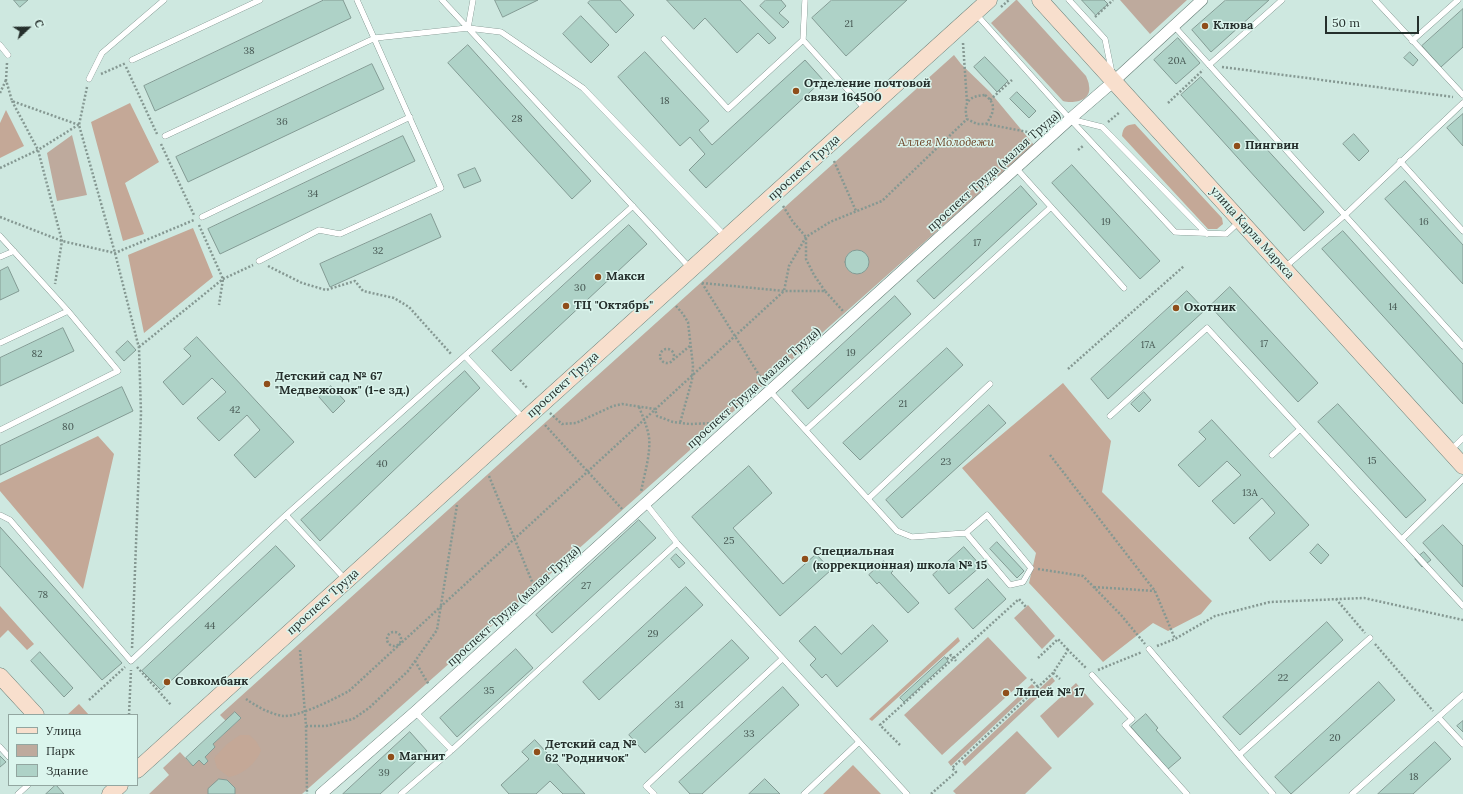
<!DOCTYPE html>
<meta charset="utf-8">
<style>
body{margin:0}
#map{position:relative;width:1463px;height:794px;overflow:hidden;background:#cee8e0;font-family:Lora,serif}
canvas{display:block}
.legend{position:absolute;left:8px;top:714px;width:130px;height:72px;box-sizing:border-box;background:#dbf5ed;border:1px solid #92a6a0;margin:0;padding:5px 7px;list-style:none;font-size:12px;color:#252f2c}
.legend li{display:flex;align-items:center;gap:8px;height:20px}
.legend b{width:20px;border:1px solid #92a6a0}
.north{position:absolute;left:8px;top:8px;width:40px;height:40px;-webkit-text-stroke:3px #dbf5ed;paint-order:stroke;rotate:68deg;font-size:11px;font-weight:700;line-height:16px;text-align:center;color:#252f2c}
.north::after{content:'';display:block;margin:auto;width:14px;height:18px;background:#252f2c;clip-path:polygon(50% 0,100% 100%,50% 72%,0 100%)}
.scale{position:absolute;left:1325px;top:16px;width:94px;height:18px;box-sizing:border-box;border:2px solid #252f2c;border-top:0;padding-left:5px;font-size:12px;line-height:14px;white-space:nowrap;color:#252f2c;-webkit-text-stroke:3px #dbf5ed;paint-order:stroke}
</style>
<div id="map">
<canvas width="1463" height="794"></canvas>
<ul class="legend">
<li><b style="height:5px;background:#f8dfcd"></b>Улица</li>
<li><b style="height:11px;background:#beaa9d"></b>Парк</li>
<li><b style="height:11px;background:#aed2c7"></b>Здание</li>
</ul>
<div class="north">С</div>
<div class="scale">50 m</div>
</div>
<script>
const ctx = document.querySelector('canvas').getContext('2d');
ctx.lineJoin = 'round';
function fill(path, color) { ctx.fillStyle = color; ctx.fill(path, 'evenodd'); }
function trace(path, color, width, dash) { ctx.strokeStyle = color; ctx.lineWidth = width; ctx.lineCap = dash ? 'butt' : 'round'; ctx.setLineDash(dash || []); ctx.stroke(path); }
function drawText(font, color, halo, rows, align = 'center') {
  ctx.font = font + ' Lora,serif'; ctx.lineWidth = 3; ctx.setLineDash([]); ctx.textBaseline = 'middle'; ctx.strokeStyle = halo; ctx.fillStyle = color; for (const [text, x, y, turn = 0] of rows) {
    ctx.save(); ctx.translate(x, y); ctx.rotate((+turn || 0) * Math.PI / 180); ctx.textAlign = isNaN(turn) ? turn : align; if (halo) ctx.strokeText(text, 0, 0); ctx.fillText(text, 0, 0); ctx.restore();
  }
}
fill(new Path2D(`
 M1016,0h1l69,76c1,3 3,6 3,10 3,15 -16,18 -26,15l-72,-78z
 M1120,0h67l-37,34z
 M954,55l7,9 29,28 44,53 -732,649h-153l20,-19 -6,-7 17,-16 13,14 6,-6 5,5 4,-4 -3,-4 10,-10 -2,-3 28,-26 -6,-6 -9,9 -6,-6z
 M72,135l15,60 -30,6 -10,-48z
 M1028,605l27,31 -13,13 -28,-31z
 M988,637l39,41 -85,77 -38,-40z
 M1052,677l3,4 -90,85 -3,-4z
 M1076,683l18,21 -36,34 -18,-22z
 M1032,684l3,3 -84,79 -3,-4z
 M1017,731l35,37 -27,26h-69l-3,-3z`), '#beaa9d');
fill(new Path2D(`
 M130,103l29,59 -34,21 19,51 -21,7 -32,-119z
 M6,110l18,36 -24,12v-35z
 M1135,124l87,94 1,6 -6,5h-9l-86,-93c1,-9 4,-11 13,-12z
 M193,228l20,49 -69,56 -16,-78z
 M1063,383l48,58 -9,51 110,109 -11,13 -33,17 -15,-8 -50,39 -74,-79 7,-30 -74,-85z
 M98,436l16,18 -31,135 -83,-98v-8z
 M0,606l34,38 -7,6 -19,-20 -8,8z
 M958,637l2,4 -88,80 -3,-2z
 M79,704l10,11h-22z
 M240,735h9l7,6 5,9c-4,13 -19,25 -32,27l-12,-9 -3,-10 13,-14z
 M853,765l28,29h-58z`), '#c4a897');
const building = new Path2D(`
 M14,0h14l-8,7z
 M324,0h19l8,18 -196,93 -11,-25z
 M495,0h43l-35,17z
 M591,0h29l14,15 -18,18 -28,-30z
 M667,0h73l36,38 -7,6 -11,-11 -21,20 -32,-35 -11,11z
 M766,0h15l5,6 -7,7 10,9 -6,6 -23,-22z
 M832,0h75l-61,56 -34,-38z
 M1082,0h22l4,4 -12,11z
 M1226,0h43l-58,52 -19,-22z
 M1463,9v38l-22,20 -19,-21z
 M581,16l28,29 -18,18 -28,-29z
 M1178,38l22,25 -24,21 -22,-24z
 M468,45l123,136 -19,18 -124,-136z
 M645,52l64,69 -10,9 13,15 93,-85 18,20 -117,108 -17,-18 16,-16 -15,-17 -10,9 -62,-69z
 M1410,52l8,8 -5,6 -9,-8z
 M985,57l23,24 -11,11 -23,-25z
 M372,64l12,25 -196,93 -12,-25z
 M1201,77l123,135 -20,19 -123,-136z
 M1017,92l19,19 -7,7 -19,-19z
 M1463,114v32l-16,-18z
 M1354,134l15,17 -10,10 -16,-17z
 M403,136l12,25 -195,93 -12,-25z
 M1072,165l88,96 -20,18 -88,-96z
 M475,168l6,13 -17,7 -6,-13z
 M1405,181l58,64v39l-78,-85z
 M1021,186l16,18 -103,95 -17,-18z
 M431,214l10,23 -111,50 -10,-23z
 M629,225l18,19 -136,127 -19,-20z
 M1343,231l120,133v40l-141,-155z
 M845 262a12 12 0 1 1 24 0a12 12 0 1 1-24 0Z
 M8,267l11,24 -19,9v-29z
 M1230,287l88,96 -20,19 -88,-96z
 M1187,291l18,19 -97,89 -17,-20z
 M895,296l16,18 -103,95 -16,-18z
 M63,328l11,23 -74,35v-28z
 M197,337l97,105 -39,36 -21,-23 26,-25 -13,-15 -28,26 -22,-23 29,-26 -14,-14 -29,27 -20,-23 28,-26 -7,-7z
 M128,341l8,9 -12,11 -8,-9z
 M947,348l16,17 -103,95 -17,-17z
 M465,371l15,17 -160,153 -19,-21z
 M331,386l14,15 -12,12 -14,-16z
 M122,387l11,24 -133,64v-29z
 M1144,392l7,8 -12,12 -8,-8z
 M1338,404l88,96 -20,18 -88,-96z
 M989,405l17,18 -104,95 -16,-18z
 M1212,420l97,105 -39,36 -21,-23 26,-25 -13,-15 -28,26 -22,-23 29,-26 -14,-14 -28,26 -21,-22 28,-26 -7,-7z
 M749,466l23,27 -39,35 50,56 33,-30 15,16 -51,46 -88,-99z
 M639,520l17,18 -104,95 -16,-18z
 M1443,525l20,21v41l-40,-44z
 M0,527l122,136 -20,17 -102,-114z
 M997,542l27,29 -7,7 -27,-29z
 M1318,544l11,11 -8,9 -11,-11z
 M276,546l19,20 -134,124 -19,-19z
 M964,547l17,19 -32,28 -16,-19z
 M1424,552l7,8 -9,7 -7,-8z
 M676,554l9,9 -6,5 -8,-9z
 M884,561l9,10 -2,2 28,30 -11,10 -29,-31 -2,2 -8,-9z
 M988,579l18,20 -33,30 -18,-20z
 M686,587l17,18 -104,95 -16,-18z
 M1327,622l16,18 -103,95 -17,-18z
 M873,625l15,16 -51,46 -11,-13 -4,4 -12,-13 6,-6 -17,-18 16,-15 26,28z
 M732,640l17,18 -104,95 -16,-18z
 M516,649l17,19 -76,69 -17,-19z
 M40,652l33,36 -9,9 -33,-36z
 M945,657l3,4 -44,41 -4,-4z
 M1379,682l16,18 -104,94 -16,-17z
 M783,687l16,18 -97,89h-12l-11,-12z
 M235,712l6,6 -28,26 2,3 -10,10 3,4 -4,4 -5,-5 -6,6 -7,-8z
 M1146,714l12,14 -2,2 25,28 -13,11 -37,-42z
 M1463,721v11l-6,-6z
 M410,732l17,19 -36,33 -11,10h-37z
 M535,740l50,54h-22l-13,-13 -14,13h-27l-8,-9 28,-26 -7,-7z
 M1435,742l16,17 -38,35h-35z
 M0,756l6,6 -6,5z
 M219,779l8,1 8,8v6h-27v-5z
 M765,779l15,15h-31z
 M56,785l8,9h-18z`);
fill(building, '#aed2c7');
trace(building, '#839b94', 1);
const lane = new Path2D(`
 M442,0l26,28 33,4 82,56 142,148
 M805,0l-2,40 63,70
 M1069,0l36,39 7,34
 M1375,0l88,95
 M976,14l94,105 105,113 51,2 13,-12
 M1174,26l289,320
 M468,28l222,240
 M468,28l5,-28
 M664,39l64,70 75,-69
 M1412,41l46,-41
 M0,45l8,10
 M132,60l128,-60
 M1209,65l73,-65
 M89,79l13,-26 62,-53
 M1070,119l32,8 105,107
 M165,136l210,-98 93,-10
 M1400,161l63,70
 M1016,168l108,120
 M202,217l208,-100
 M0,236l68,75 50,60 -118,59
 M0,257l14,-6
 M259,261l60,-31 21,4 101,-46 -84,-188
 M1284,268l61,-53 118,-112
 M0,343l68,-32
 M465,356l58,62
 M770,391l127,140 15,6 54,-4 21,-18 44,53 -8,14 -13,3 -44,-52
 M1110,416l97,-88 256,278
 M806,430l244,-222
 M1450,451l13,-13
 M1272,455l27,-25
 M868,499l122,-115
 M646,504l31,39 230,251
 M0,515l10,5 121,141 155,-146 347,-309
 M286,515l59,64
 M1402,539l61,-60
 M1149,649l90,106 34,39
 M1092,675l40,44 -7,6 62,69
 M415,712l37,38
 M1439,718l24,26
 M0,747l9,10
 M1239,755l131,-117
 M18,794l10,-9
 M401,794l51,-44 225,-207
 M654,794l-8,-8 136,-127
 M804,794l55,-52
 M1352,794l111,-99`);
const street = new Path2D(`
 M321,794l94,-82 655,-593 44,-38 88,-81`);
const secondary = new Path2D(`
 M1040,0l423,466
 M0,676l36,39
 M137,770l852,-770
 M110,794l10,-9`);
trace(lane, '#657c75', 6);
trace(street, '#657c75', 12);
trace(secondary, '#657c75', 17);
trace(new Path2D(`
 M1001,7l8,-7
 M1095,17l18,-17
 M963,43l4,59
 M7,63l-1,17 6,21 67,24
 M126,67l31,67
 M1222,67l231,30
 M101,74l25,-11
 M87,87l-8,38 36,128 24,95 2,65 -9,236
 M0,93l6,-13
 M985,95c12,9 9,18 1,29h-9l-10,-5c-4,-17 2,-23 18,-24z
 M990,100l22,-20
 M12,101l26,49 24,91 -7,43
 M1168,103l35,-33
 M1108,122l12,-10
 M986,124l47,9 16,-13
 M161,144l33,71
 M1078,150l5,-4
 M834,161l22,50
 M0,168l38,-18 40,-25
 M783,206l10,16 13,15v22l8,16 11,16
 M0,217l62,24 53,12 79,-33
 M199,225l24,54 -4,26
 M268,266l34,17 24,7 29,-9 8,10 31,7 15,9 43,48
 M702,283l82,8h41l18,20
 M702,283l62,100
 M676,306l7,8 5,8 5,44 -1,14 -12,43
 M139,347l84,-68 30,-14
 M660 356a7 7 0 1 1 14 0a7 7 0 1 1-14 0Z
 M673,360l18,-15
 M1068,369l116,-103
 M520,380l8,9
 M639,407c4,10 8,19 10,30 2,17 -5,38 -8,55
 M550,413l12,11 14,-1 37,-17 9,-2 33,5 2,7 16,6 17,2 26,-1
 M545,425l78,85
 M1050,455l105,136 20,48
 M489,476l46,113
 M1038,569l45,7 38,39 24,29
 M1094,587l61,4
 M1336,599l29,34
 M387 639a7 7 0 1 1 14 0a7 7 0 1 1-14 0Z
 M1375,644l58,67
 M1157,646l18,-7 40,-23 55,-14 94,-4 99,22
 M300,650l6,76 1,68
 M1038,658l20,-19 10,11
 M947,659l4,-4 5,6
 M415,661l14,24
 M137,667l34,38
 M1098,670l44,-18
 M1053,673l7,6
 M1031,679l7,8
 M246,699c10,7 24,15 37,17 16,1 51,-17 66,-25l435,-400 5,-25 17,-29 24,-15 52,-21 85,-82
 M89,700l36,-33
 M129,715l2,-45
 M306,726h20l27,-7 16,-11 39,-37 29,-41 20,-125
 M900,745l-20,-20 139,-126 7,8
 M931,794l25,-22 -4,-4 101,-95 15,-23 19,19`), '#859892', 2.5, [2, 2]);
trace(lane, '#fff', 5.5);
trace(street, '#fff', 11);
trace(secondary, '#f8dfcd', 16);
for (const [x, y, r, color] of [
 [1205,26,4,"#8f4e1a"],
 [796,91,4,"#8f4e1a"],
 [1237,146,4,"#8f4e1a"],
 [598,277,4,"#8f4e1a"],
 [566,306,4,"#8f4e1a"],
 [1176,308,4,"#8f4e1a"],
 [267,384,4,"#8f4e1a"],
 [805,559,4,"#8f4e1a"],
 [167,682,4,"#8f4e1a"],
 [1006,693,4,"#8f4e1a"],
 [537,752,4,"#8f4e1a"],
 [391,757,4,"#8f4e1a"]
]) { const dot = new Path2D(); dot.arc(x, y, r, 0, 2 * Math.PI); ctx.fillStyle = color; ctx.fill(dot); trace(dot, '#dbf5ed', 1.5); }
drawText('10px', '#475853', null, [
 ["21",849,24],
 ["38",249,51],
 ["20А",1177,61],
 ["18",665,101],
 ["28",517,119],
 ["36",282,122],
 ["34",313,194],
 ["19",1106,222],
 ["16",1424,222],
 ["17",977,243],
 ["32",378,251],
 ["30",580,288],
 ["14",1393,307],
 ["17",1264,344],
 ["17А",1148,345],
 ["19",851,353],
 ["82",37,354],
 ["21",903,404],
 ["42",235,410],
 ["80",68,427],
 ["15",1372,461],
 ["23",946,462],
 ["40",382,464],
 ["13А",1250,493],
 ["25",729,541],
 ["27",586,586],
 ["78",43,595],
 ["44",210,626],
 ["29",653,634],
 ["22",1283,678],
 ["35",489,691],
 ["31",679,705],
 ["33",749,734],
 ["20",1335,738],
 ["39",384,773],
 ["18",1414,777]
]);
drawText('bold 12px', '#252f2c', '#dbf5ed', [
 ["Клюва",1213,26],
 ["Отделение почтовой",804,84],
 ["связи 164500",804,98],
 ["Пингвин",1245,146],
 ["Макси",606,277],
 ["ТЦ \"Октябрь\"",574,306],
 ["Охотник",1184,308],
 ["Детский сад № 67",275,377],
 ["\"Медвежонок\" (1-е зд.)",275,391],
 ["Специальная",813,552],
 ["(коррекционная) школа № 15",813,566],
 ["Совкомбанк",175,682],
 ["Лицей № 17",1014,693],
 ["Детский сад №",545,745],
 ["62 \"Родничок\"",545,759],
 ["Магнит",399,757]
], 'left');
drawText('italic 12px', '#6d4528', '#dbf5ed', [
 ["Аллея Молодежи",946,143]
]);
drawText('12px', '#252f2c', '#dbf5ed', [
 ["проспект Труда",804,168,-42],
 ["проспект Труда (малая Труда)",994,171,-42],
 ["улица Карла Маркса",1252,233,48],
 ["проспект Труда",563,385,-42],
 ["проспект Труда (малая Труда)",754,388,-42],
 ["проспект Труда",323,602,-42],
 ["проспект Труда (малая Труда)",514,606,-42]
]);
</script>
